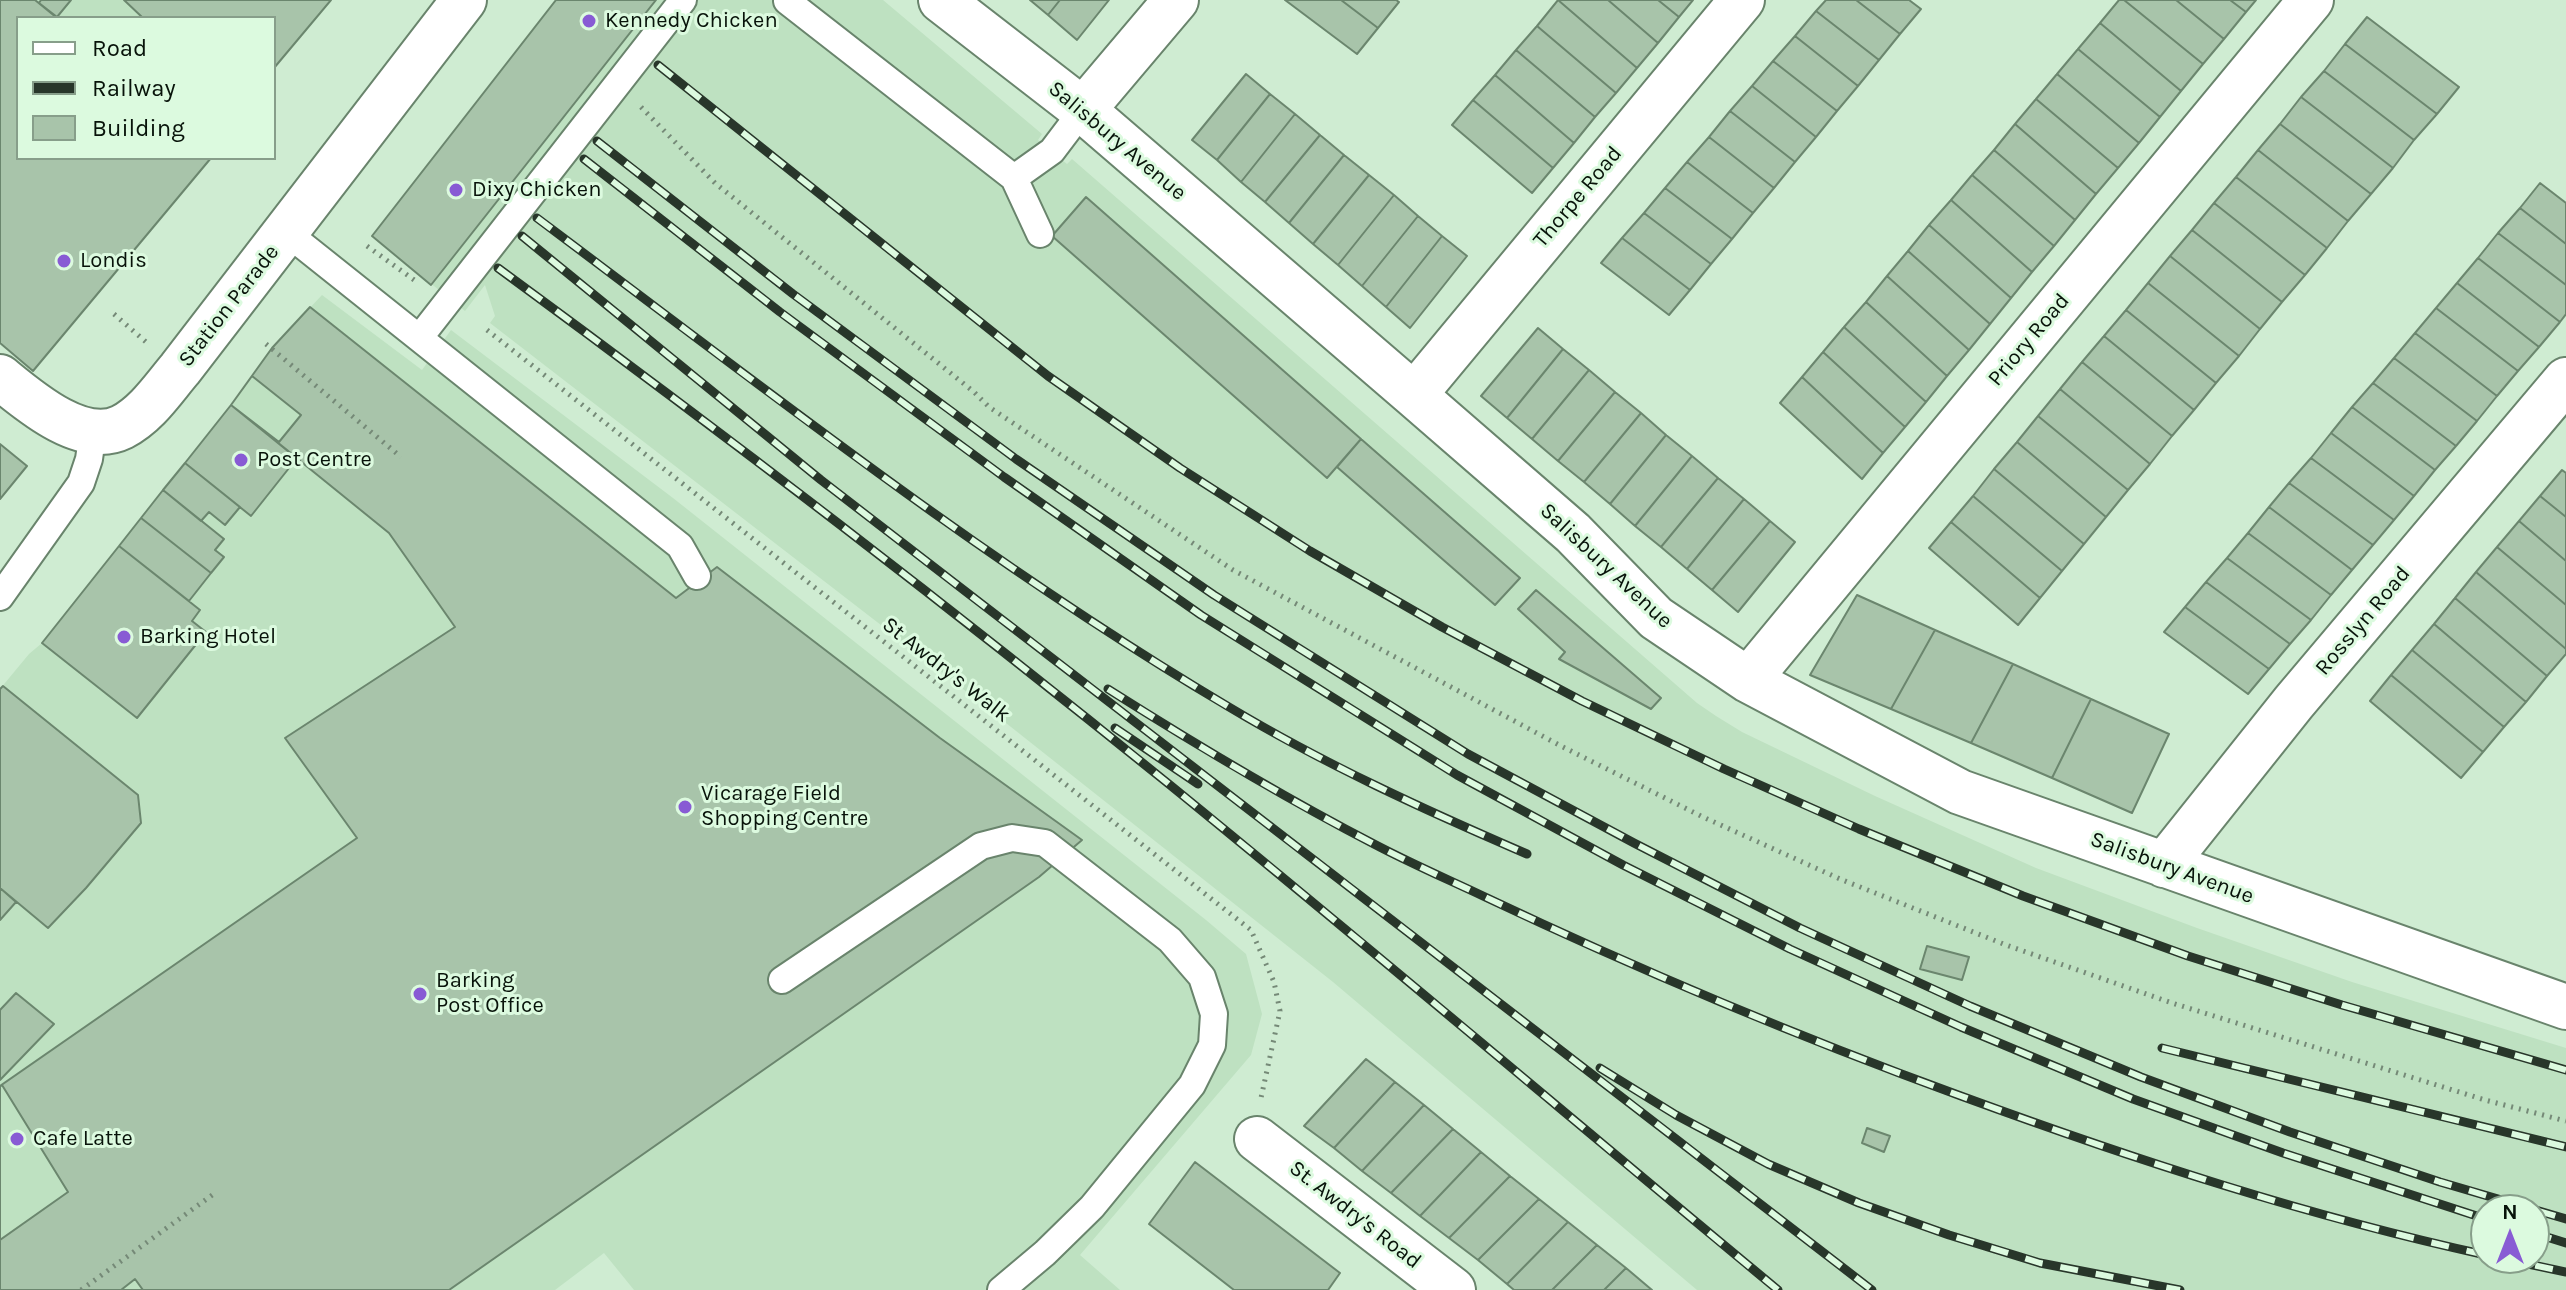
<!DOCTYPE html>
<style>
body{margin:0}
#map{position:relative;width:2566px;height:1290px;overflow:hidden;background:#cfecd2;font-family:Karla,sans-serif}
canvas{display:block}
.legend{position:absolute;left:16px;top:16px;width:260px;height:144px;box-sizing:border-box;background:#dcfadf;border:2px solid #879e8a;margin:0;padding:10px 14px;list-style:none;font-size:24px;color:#08130a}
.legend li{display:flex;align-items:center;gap:16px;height:40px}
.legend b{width:40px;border:2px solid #879e8a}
.north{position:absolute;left:2470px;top:1194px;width:80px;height:80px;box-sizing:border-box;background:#dcfadf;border:2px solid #879e8a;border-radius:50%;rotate:0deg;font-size:22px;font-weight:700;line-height:32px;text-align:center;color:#08130a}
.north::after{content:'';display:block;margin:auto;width:28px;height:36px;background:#885bd4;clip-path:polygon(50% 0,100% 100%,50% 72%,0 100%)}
</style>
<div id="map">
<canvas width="2566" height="1290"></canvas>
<ul class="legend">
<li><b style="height:10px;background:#fff"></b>Road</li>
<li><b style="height:10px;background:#28362a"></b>Railway</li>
<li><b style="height:22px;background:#a8c4aa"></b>Building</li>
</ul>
<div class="north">N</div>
</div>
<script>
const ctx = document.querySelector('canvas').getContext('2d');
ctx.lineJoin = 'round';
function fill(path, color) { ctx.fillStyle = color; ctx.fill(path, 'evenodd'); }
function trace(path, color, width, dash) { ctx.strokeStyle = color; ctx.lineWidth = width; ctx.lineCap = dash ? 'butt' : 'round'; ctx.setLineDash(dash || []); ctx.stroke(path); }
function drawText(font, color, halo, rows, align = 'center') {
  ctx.font = font + ' Karla,sans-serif'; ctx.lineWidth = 6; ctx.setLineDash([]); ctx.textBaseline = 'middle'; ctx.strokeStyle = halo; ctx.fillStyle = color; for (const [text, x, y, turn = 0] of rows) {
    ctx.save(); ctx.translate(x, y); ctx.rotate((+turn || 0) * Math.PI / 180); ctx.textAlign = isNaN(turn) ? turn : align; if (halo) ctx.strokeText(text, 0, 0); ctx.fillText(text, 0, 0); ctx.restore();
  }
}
fill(new Path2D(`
 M35,0h296l-57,68v-50h-217z
 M556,0h327l159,134 -4,6 29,24 5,-5 625,544 19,13 26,16 133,64 161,72 161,60 155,54 214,66v242h-869l-364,-308 -399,-316 -444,-343 5,-7 -10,-31 -20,26 -93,-75zM2486,1210h48v48h-48z
 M322,295l100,75 29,-40 222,168 533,422 40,34 16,60 -11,41 -171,200 40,35h-486l-30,-37 -49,37h-555v-601l29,-35 13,-11 189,-238 41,-57z`), '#bee1c1');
const building = new Path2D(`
 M0,0h35l22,18h-39v140h193l-178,213 -33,-28z
 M41,0h30l-14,17 -18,-14z
 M124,0h207l-57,68v-50h-131z
 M556,0h100l-225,285 -59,-49z
 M1030,0h30l-12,15z
 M1060,0h49l-32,40 -29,-25z
 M1285,0h56l37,28 -21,26z
 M1341,0h55l3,2 -21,26z
 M1558,0l79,68 -21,25 -79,-67z
 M1558,0h50l50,43 -21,25z
 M1608,0h50l21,17 -21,26z
 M1658,0h35l-14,17z
 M1826,0h30l44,34 -21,26 -63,-49z
 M1856,0h53l12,9 -21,25z
 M2119,0h5l79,64 -22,27 -81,-68z
 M2124,0h52l48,39 -21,25z
 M2176,0h54l16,12 -22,27z
 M2230,0h26l-10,12z
 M1816,11l63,49 -21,26 -63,-50z
 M2367,17l92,70 -22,27 -92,-70z
 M2100,23l81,68 -21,26 -82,-68z
 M1537,26l79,67 -21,24 -79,-67z
 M1795,36l63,50 -21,25 -64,-50z
 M2345,44l92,70 -23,26 -90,-69z
 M2078,49l82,68 -21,26 -82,-69z
 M1516,50l79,67 -21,26 -79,-68z
 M1773,61l64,50 -21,26 -64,-51z
 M2324,71l90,69 -21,28 -92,-71z
 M1246,74l24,20 -53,66 -25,-20z
 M2057,74l82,69 -21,25 -82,-69z
 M1495,75l79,68 -21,25 -80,-68z
 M1752,86l64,51 -21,25 -65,-51z
 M1270,94l25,20 -54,68 -24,-22z
 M2301,97l92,71 -22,26 -91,-70z
 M2036,99l82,69 -22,26 -81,-70z
 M1473,100l80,68 -21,25 -80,-68z
 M1730,111l65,51 -21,26 -65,-51z
 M1295,114l25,21 -55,67 -24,-20z
 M2015,124l81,70 -21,26 -81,-70z
 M2280,124l91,70 -23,27 -90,-71z
 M1320,135l24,20 -55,68 -24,-21z
 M1709,137l65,51 -21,25 -66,-51z
 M1994,150l81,70 -21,26 -82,-71z
 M2258,150l90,71 -21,27 -91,-71z
 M1344,155l25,20 -56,69 -24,-21z
 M1687,162l66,51 -21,26 -67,-51z
 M1369,175l25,20 -56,70 -25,-21z
 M1972,175l82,71 -22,26 -81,-72z
 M2236,177l91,71 -22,27 -91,-72z
 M2540,183l26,20v41l-46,-36z
 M1665,188l67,51 -21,25 -67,-51z
 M1394,195l24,21 -56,70 -24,-21z
 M1086,197l275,242 -34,39 -275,-242z
 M1951,200l81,72 -21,26 -82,-73z
 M2214,203l91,72 -23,27 -90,-72z
 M2520,208l46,36v41l-68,-52z
 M1644,213l67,51 -21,26 -68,-52z
 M1418,216l24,20 -56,71 -24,-21z
 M1929,225l82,73 -21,26 -82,-73z
 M2192,230l90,72 -22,27 -90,-73z
 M2498,233l68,52v29l-6,8 -82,-64z
 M1442,236l25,20 -57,72 -24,-21z
 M1622,238l68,52 -21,25 -68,-52z
 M1908,251l82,73 -21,26 -82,-74z
 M2170,256l90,73 -21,27 -91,-73z
 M2478,258l82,64 -21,25 -82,-64z
 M1887,276l82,74 -22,26 -81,-74z
 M2148,283l91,73 -23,27 -90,-73z
 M2457,283l82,64 -21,24 -82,-63z
 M1866,302l81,74 -21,26 -82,-75z
 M310,307l366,291 41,-31 223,171 142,102 -43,37 -590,413h-449v-204l357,-248 -72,-100 170,-111 -66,-94 -158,-128 41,-57z
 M2436,308l82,63 -21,25 -82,-63z
 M2126,310l90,73 -22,27 -90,-74z
 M1844,327l82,75 -21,25 -82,-75z
 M1538,328l25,21 -56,69 -26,-22z
 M2415,333l82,63 -20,25 -83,-63z
 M2104,336l90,74 -22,26 -90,-74z
 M1563,349l26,21 -57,69 -25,-21z
 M1823,352l82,75 -22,26 -81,-76z
 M2394,358l83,63 -21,25 -83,-63z
 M2082,362l90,74 -22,28 -90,-75z
 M1589,370l26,22 -57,69 -26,-22z
 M252,376l49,39 -22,27 -48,-37z
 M1802,377l81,76 -21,26 -82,-76z
 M2373,383l83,63 -21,24 -83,-63z
 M2060,389l90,75 -22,26 -90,-74z
 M1615,392l26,21 -57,69 -26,-21z
 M231,405l66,53 -46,58 -66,-53z
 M2352,407l83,63 -21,26 -83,-63z
 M1641,413l25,22 -56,69 -26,-22z
 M2038,416l90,74 -22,27 -89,-75z
 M2331,433l83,63 -20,24 -83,-62z
 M1666,435l26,21 -57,70 -25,-22z
 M1361,439l159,139 -25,27 -158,-138z
 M2017,442l89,75 -22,27 -90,-75z
 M0,444l27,22 -27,33z
 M1692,456l26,22 -57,69 -26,-21z
 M2311,458l83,62 -21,25 -84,-62z
 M185,463l55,44 -15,18 -16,-13 -8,9 -38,-31z
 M1994,469l90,75 -22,27 -89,-75z
 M2562,470l4,3v44l-26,-21z
 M1718,478l26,21 -57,70 -26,-22z
 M2289,483l84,62 -21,25 -83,-63z
 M163,490l61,49 -9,11 9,7 -13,16 -70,-55z
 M1973,496l89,75 -22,27 -89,-76z
 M2540,496l26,21v44l-47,-40z
 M1744,499l26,22 -58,69 -25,-21z
 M2269,507l83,63 -21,25 -83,-62z
 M141,518l70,55 -22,28 -70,-55z
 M1770,521l25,21 -57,70 -26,-22z
 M2519,521l47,40v44l-69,-58z
 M1951,522l89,76 -22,27 -89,-77z
 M2248,533l83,62 -20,25 -84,-62z
 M119,546l81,64 -8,11 14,11 -69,86 -95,-75z
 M2497,547l69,58v44l-90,-77z
 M2227,558l84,62 -21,24 -84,-62z
 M2476,572l90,77v5l-19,22 -92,-78z
 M2206,582l84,62 -21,25 -84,-62z
 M1536,590l125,108 -10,11 -92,-50 6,-7 -47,-43z
 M1857,595l78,35 -44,79 -81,-34z
 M2455,598l92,78 -21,26 -92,-78z
 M2185,607l84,62 -21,25 -84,-62z
 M2434,624l92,78 -22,25 -92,-77z
 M1935,630l78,34 -42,79 -80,-34z
 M2412,650l92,77 -21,25 -92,-77z
 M2013,664l78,35 -39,79 -81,-35z
 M2391,675l92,77 -22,26 -91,-77z
 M3,686l135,109 3,28 -55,65 -38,40 -48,-40v-199z
 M2091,699l78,35 -37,79 -80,-35z
 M0,888l16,14 -16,18z
 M1927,946l42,11 -7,23 -42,-11z
 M16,993l38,31 -54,56v-70z
 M1366,1059l29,23 -61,66 -30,-22z
 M1395,1082l29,23 -62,66 -28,-23z
 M2,1085l66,107 -68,48v-154z
 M1424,1105l29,24 -62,64 -29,-22z
 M1867,1128l23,8 -6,16 -22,-9z
 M1453,1129l28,23 -61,64 -29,-23z
 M1481,1152l29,24 -61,62 -29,-22z
 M1195,1162l145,111 -12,17h-94l-85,-66z
 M1510,1176l29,23 -61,61 -29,-22z
 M1539,1199l29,23 -61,62 -29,-24z
 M1568,1222l29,23 -45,45h-38l-7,-6z
 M1597,1245l29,23 -22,22h-52z
 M1626,1268l26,22h-48z
 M135,1279l8,11h-22z`);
fill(building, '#a8c4aa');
trace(building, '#6b866e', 2);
const lane = new Path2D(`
 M787,1l227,177 26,56
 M1014,178l38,-27 31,-41
 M286,232l394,314 17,30
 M420,337l263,-337
 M0,597l81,-114 8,-24 4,-28
 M782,980l199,-134 31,-8 33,5 125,97 32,37 12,37 -2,31 -20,40 -100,122 -47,46 -44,37`);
const street = new Path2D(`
 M941,0l142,110 331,285 159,138 83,85 92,62 212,112 606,215
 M1083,110l93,-110
 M0,377c28,23 82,70 122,50 25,-13 41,-38 58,-58l284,-369
 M1414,395l328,-395
 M1748,680l563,-680
 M2164,865l130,-163 272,-322
 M1257,1139l196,151`);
trace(lane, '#69846c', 30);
trace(street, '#69846c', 48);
trace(new Path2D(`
 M641,107l74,76 259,209 15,15 244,163 328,176 142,71 137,62 166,66 166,58 313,97 81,21
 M367,246l50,36
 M114,314l32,28
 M487,330l764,600 23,52 6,29 -19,87
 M266,344l135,113
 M81,1290l134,-97`), '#758977', 5, [2, 6]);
trace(lane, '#fff', 26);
trace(street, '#fff', 44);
const rail = new Path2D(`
 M658,65l390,311 132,92 130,83 132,76 140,74 142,68 135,60 164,67 165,60 154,49 224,65
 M597,141l196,153 223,165 198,136 254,159 166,89 166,85 170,78 171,71 149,55 150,50 126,37
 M584,159l196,153 224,165 197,138 256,160 166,90 167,84 171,78 172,72 150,54 203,66
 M537,218c226,169 449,345 692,489 95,57 196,103 298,147
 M522,236l299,244 1051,810
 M498,268c228,167 452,339 672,517 204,166 405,337 608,505
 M1108,689c87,55 175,108 266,155 36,19 73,35 109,52 156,74 316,141 478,200 172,63 346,120 525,159
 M1115,728l83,56
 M2162,1048l404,99
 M1600,1068l76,47 92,49 91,39 90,32 91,28 140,27
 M2534,1233l32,10
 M2500,1258l66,14`);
trace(rail, '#28362a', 9);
trace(rail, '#dcfadf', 6, [18]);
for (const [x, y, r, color] of [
 [589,21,8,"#885bd4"],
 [456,190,8,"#885bd4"],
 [64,261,8,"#885bd4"],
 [241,460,8,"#885bd4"],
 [124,637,8,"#885bd4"],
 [685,807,8,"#885bd4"],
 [420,994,8,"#885bd4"],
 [17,1139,8,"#885bd4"]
]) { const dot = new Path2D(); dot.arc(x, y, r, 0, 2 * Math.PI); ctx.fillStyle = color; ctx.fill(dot); trace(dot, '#dcfadf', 3); }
drawText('22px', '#08130a', '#dcfadf', [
 ["Kennedy Chicken",605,21],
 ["Dixy Chicken",472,190],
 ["Londis",80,261],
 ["Post Centre",257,460],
 ["Barking Hotel",140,637],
 ["Vicarage Field",701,794],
 ["Shopping Centre",701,819],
 ["Barking",436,981],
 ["Post Office",436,1006],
 ["Cafe Latte",33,1139]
], 'left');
drawText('22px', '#08130a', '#dcfadf', [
 ["Salisbury Avenue",1117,141,40],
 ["Thorpe Road",1578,197,-50],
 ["Station Parade",229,306,-52],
 ["Priory Road",2029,340,-50],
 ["Salisbury Avenue",1606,566,43],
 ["Rosslyn Road",2363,621,-50],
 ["St Awdry's Walk",946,670,38],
 ["Salisbury Avenue",2172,868,20],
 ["St. Awdry's Road",1355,1215,38]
]);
</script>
